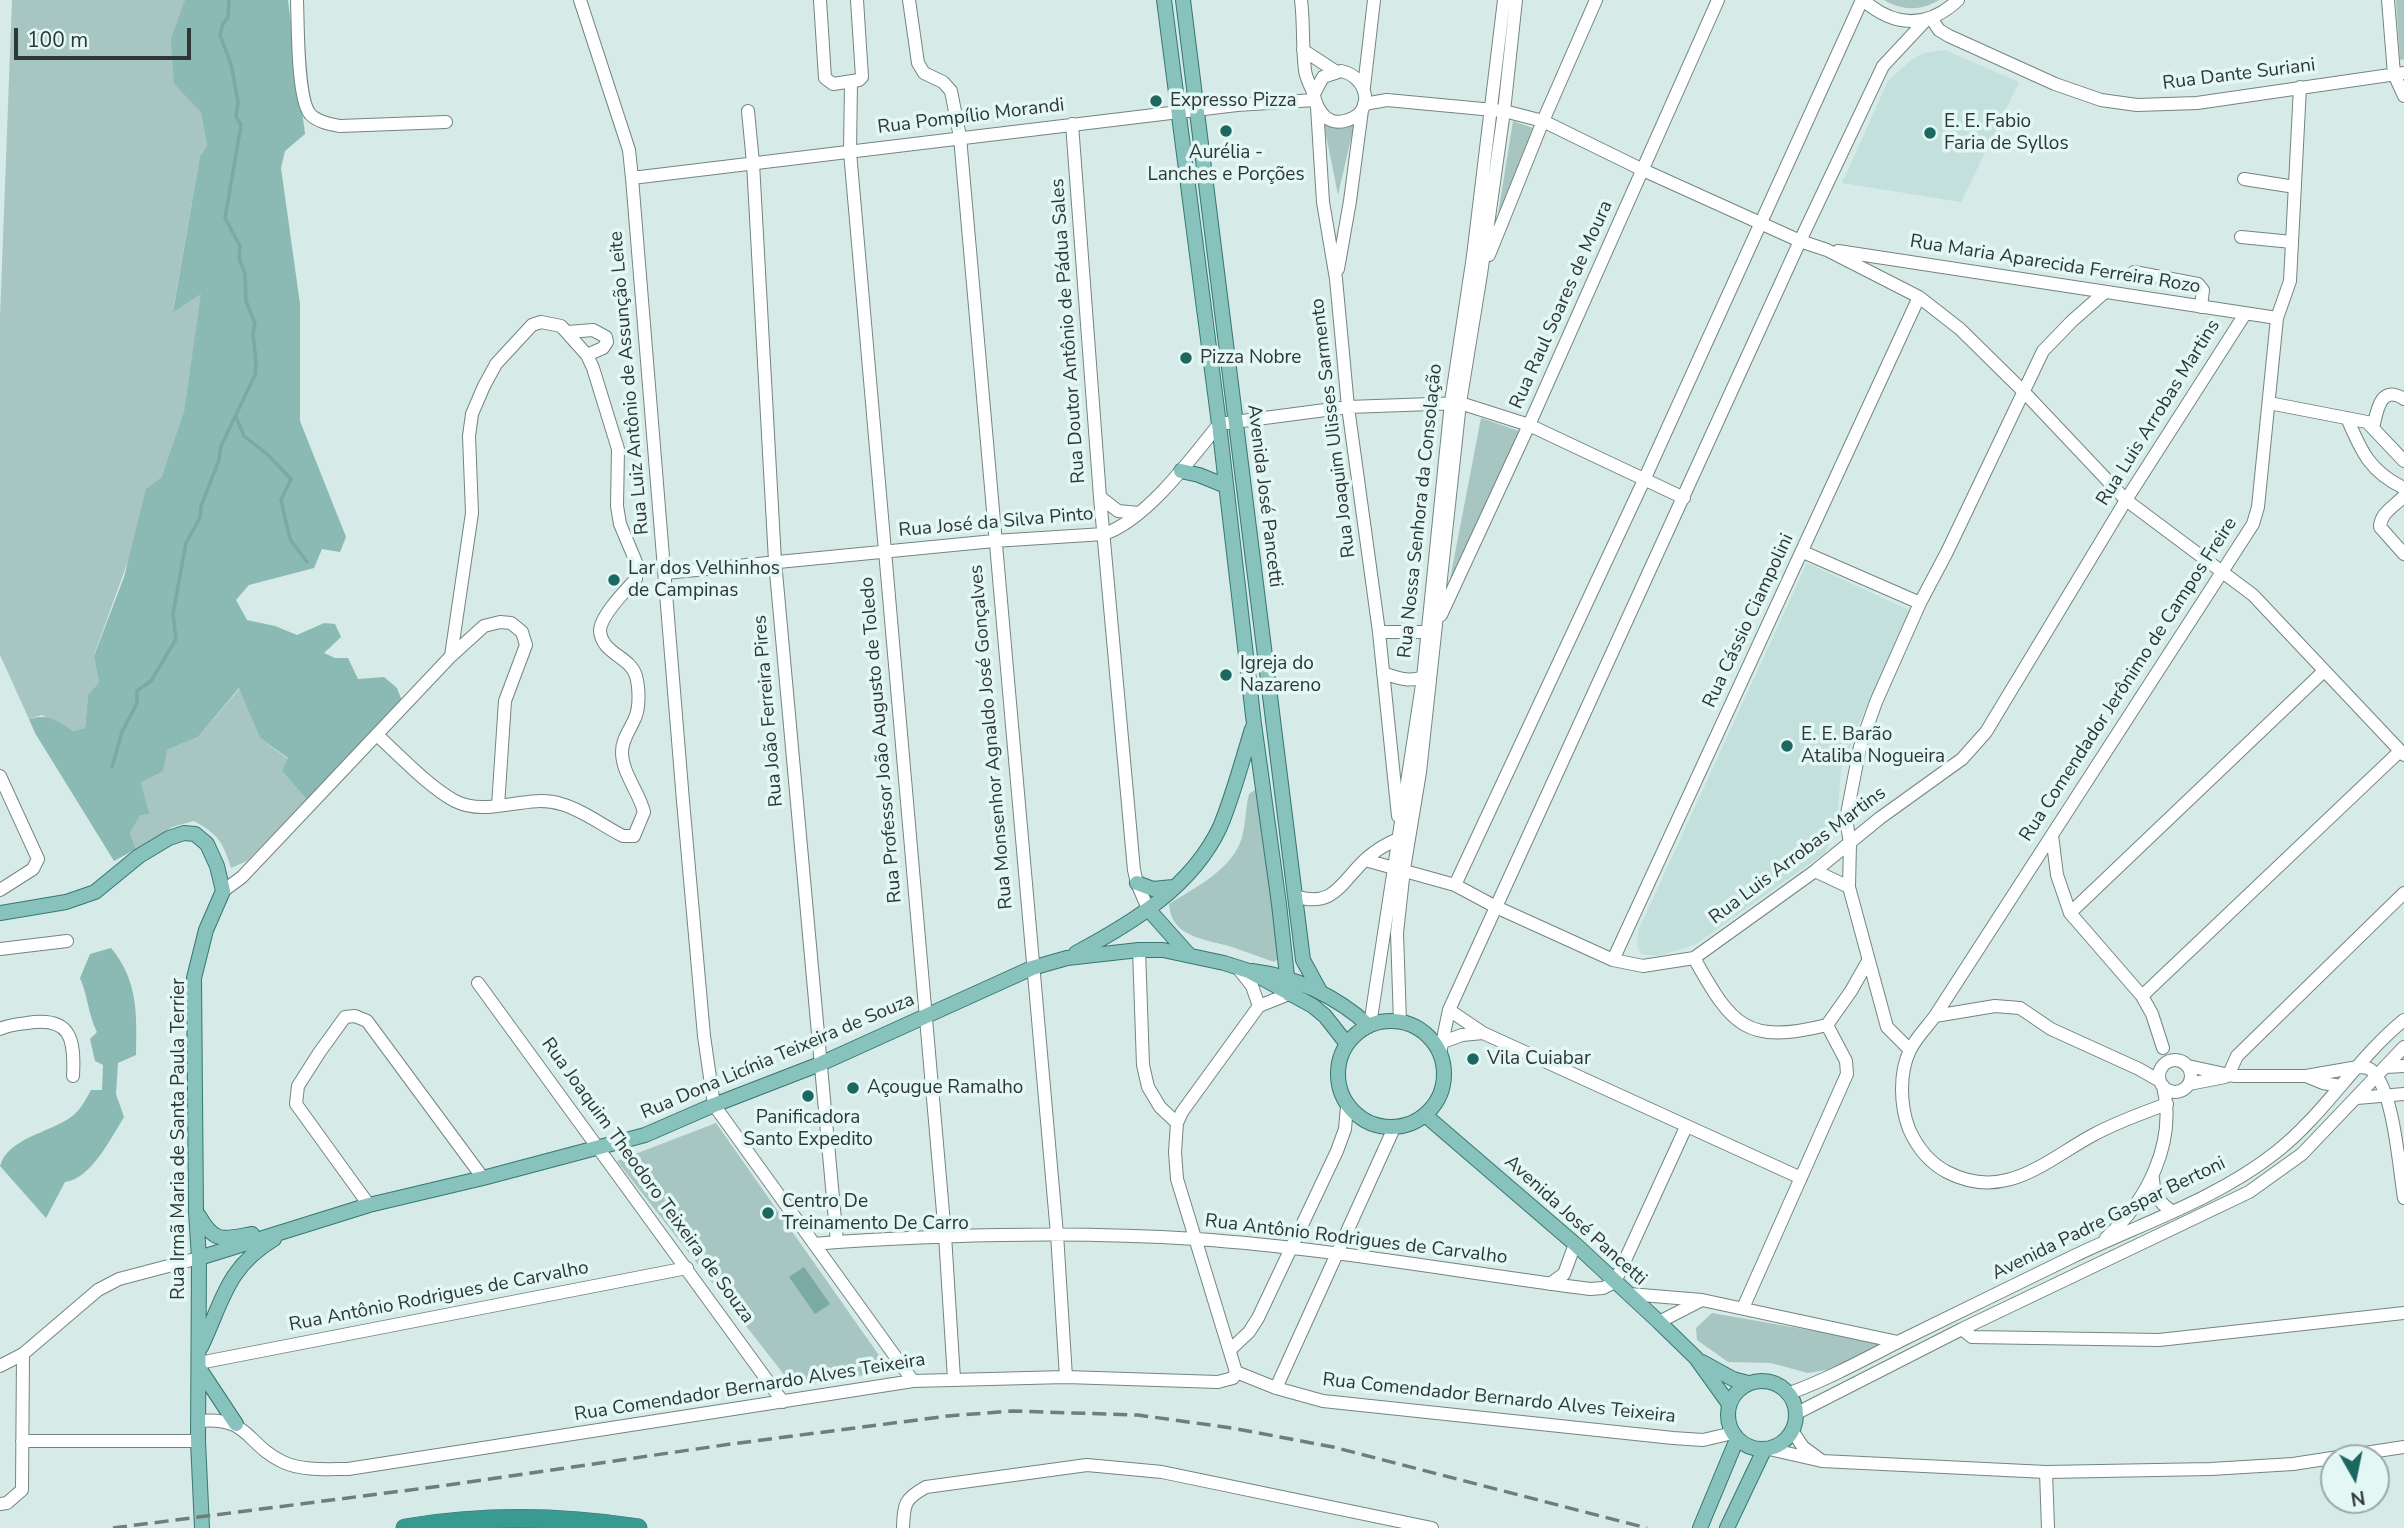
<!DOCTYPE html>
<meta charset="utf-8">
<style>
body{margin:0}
#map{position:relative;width:2404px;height:1528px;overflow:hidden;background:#d6eae7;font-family:"Nunito Sans",sans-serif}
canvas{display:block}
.north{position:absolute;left:2320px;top:1444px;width:70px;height:70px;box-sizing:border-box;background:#e3f7f4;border:2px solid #9baaa8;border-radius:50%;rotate:171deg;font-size:19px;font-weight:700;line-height:28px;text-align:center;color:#2f3736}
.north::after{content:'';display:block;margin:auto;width:24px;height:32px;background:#1c6760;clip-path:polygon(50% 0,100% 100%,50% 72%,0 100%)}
.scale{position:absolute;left:14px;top:28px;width:177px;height:32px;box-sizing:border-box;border:4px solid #2f3736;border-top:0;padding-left:9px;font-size:21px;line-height:24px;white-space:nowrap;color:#2f3736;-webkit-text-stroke:5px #e3f7f4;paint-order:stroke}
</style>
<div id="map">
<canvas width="2404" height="1528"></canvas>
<div class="north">N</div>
<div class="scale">100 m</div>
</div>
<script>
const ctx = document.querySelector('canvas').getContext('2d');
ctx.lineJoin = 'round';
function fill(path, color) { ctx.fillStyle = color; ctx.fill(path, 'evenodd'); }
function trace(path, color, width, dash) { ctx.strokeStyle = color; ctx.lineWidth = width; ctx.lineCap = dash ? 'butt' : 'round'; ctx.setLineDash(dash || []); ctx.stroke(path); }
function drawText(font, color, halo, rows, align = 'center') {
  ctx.font = font + ' "Nunito Sans",sans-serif'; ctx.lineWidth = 7; ctx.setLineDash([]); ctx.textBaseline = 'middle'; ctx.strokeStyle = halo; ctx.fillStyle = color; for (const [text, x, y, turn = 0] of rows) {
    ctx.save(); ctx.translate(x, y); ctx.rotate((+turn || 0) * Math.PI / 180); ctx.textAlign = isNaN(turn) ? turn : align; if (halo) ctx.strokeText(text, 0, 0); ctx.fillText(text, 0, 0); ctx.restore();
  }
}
fill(new Path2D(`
 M1945,50l74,32 -58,120 -119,-19 46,-102 23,-21 13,-7z
 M1807,563l104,48 -51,110 -19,49 -4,53 -12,30 -129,91 -37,12 -18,-2 -4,-8 1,-15z`), '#c3e0dc');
fill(new Path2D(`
 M12,0h173l-11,84 27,29 6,33 -7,10 -27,155 29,-18 -18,118 -23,67 -30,75 -37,102 5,27 -11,13 -3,33 -12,3 -31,-16 -13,4 -29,-64v-337z
 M1884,0h55c-18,11 -36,11 -55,0z
 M2396,0h8v59l-4,1z
 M1513,121l29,10 -48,109z
 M1324,125h30l-16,70z
 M1481,418l47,16 -81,161z
 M240,688l20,50 28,21 -6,12 25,29 -60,61 -16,7c-8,-26 -13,-34 -37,-47l-22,6 -24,17 -12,5 -6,-16 10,-19h8l-7,-32 26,-32 31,-13z
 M1255,790l4,4 20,164 -5,4c-14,-5 -28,-10 -42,-15 -26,-8 -61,-9 -63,-43 25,-16 59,-32 71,-61 6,-14 5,-34 9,-49z
 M716,1123l174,248 -97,15 -176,-225z
 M1712,1313l165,29v9l-40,17 -29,5 -37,-10 -43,-1 -31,-22 -1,-12z`), '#a7c5c1');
fill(new Path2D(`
 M185,0h103l17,134 -20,17 -4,17 19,136v117l46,116 -6,15 -18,-3 -8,19 -65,17 -13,15 11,20 28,6 22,9 27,-12 11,1 6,13 -17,16 11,5h13l10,21 26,-2 13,11 5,13 -95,99 -25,-29 6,-13 -28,-20 -21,-50 -41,49 -31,13 -4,21 -22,11 8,32 -9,1 -10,18 6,16 -22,12 -79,-128 -6,-14c21,-6 28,2 44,12l12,-3 3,-33 11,-13 -5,-26 30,-79 22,-88 15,-11 23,-67 17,-117 -28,18 27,-156 7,-10 -6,-33 -27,-29 -3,-45z
 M111,948c27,32 26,67 25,107l-18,8 -2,31 8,23c-13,21 -33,62 -59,65l-19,36 -46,-52c8,-28 49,-33 71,-49 9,-6 15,-18 20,-27h11l1,-25 -8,-4 -5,-22 7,-7c-9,-18 -9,-36 -17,-54l10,-24z`), '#8bb9b3');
fill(new Path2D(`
 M804,1267l26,37 -15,10 -26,-37z`), '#7ba9a3');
trace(new Path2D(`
 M236,417l8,19 24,19 23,24 -10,21 9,39 17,23
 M112,767l10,-35 15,-29v-12l14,-10 25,-42 -3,-25 13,-71 14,-25 1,-12 18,-46 2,-14 34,-71 1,-12 -3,-30 2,-10 -9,-22 -1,-28 -6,-14 1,-13 -15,-28 16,-93 -5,-8 2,-15 -7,-38 -11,-29 3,-11 5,-7 1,-17`), '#7ba9a3', 3.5);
const minor = new Path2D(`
 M297,0c1,23 0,98 13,114 7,8 20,10 30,12l106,-4
 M580,0l49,150 3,28 51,623 21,235 10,69 199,276
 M820,0l5,78 8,6 26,-4 3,-3 -5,-77
 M909,0l9,63 6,10 19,9 8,9 9,46 97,1097 9,143
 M1301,0c3,23 1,47 4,70 1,10 7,17 9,26 4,16 14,31 34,24 28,-9 19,-44 -7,-49l-18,6 -9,17
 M1863,0c31,27 64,29 95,0
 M2388,0l6,74 10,22
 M1931,18l8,12 10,6 106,48 46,16 36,5 60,-2 207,-30
 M1303,50l32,21
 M851,82l-1,70 95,1083 9,144
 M1364,87l10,-87
 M1364,104l23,-4 117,11 39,10 100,49 157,71 27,9 92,47 41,32 63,62 103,109 127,95 151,160
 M1317,107l6,95 13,77 12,128 31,225 19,184
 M748,111l5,52 22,398 62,681 -23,2
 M1072,124l28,373 34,373 3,13 11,26
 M632,178l605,-73 78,-5
 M2244,179l51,8
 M2241,237l51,5
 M1838,251l439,67
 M1489,255l54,-134 53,-121
 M1338,269l12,-68 12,-91
 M2134,272l64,12 5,6 -2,17
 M568,332l25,-2 13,7 1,5 -4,6 -16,7
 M2269,403l98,19 37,39
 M2347,418c14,33 23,54 57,70
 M2373,428c4,-17 7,-44 31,-29
 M2404,496c-9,10 -24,17 -24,31l24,27
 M1100,497l18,14 21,2
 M1803,552l117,51
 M665,573l329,-32 110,-7c42,-14 87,-75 115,-110l129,-17 112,-4 69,22 155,73
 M1441,615l88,-190 189,-425
 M1379,632h53
 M451,656l33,-30 16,-4 11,1 11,9 4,13 -21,56 -7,105
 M1383,673c17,6 28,10 45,2
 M0,776l38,83 -5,10 -33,21
 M2052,835l5,40 13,38 72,83 10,18 11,34
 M1365,860l90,25 41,22 117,53 30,6 51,-8 121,-87 65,-53 82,-59 24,-27 140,-232 119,-186
 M1815,871l34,16
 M1455,885l189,-405 218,-480
 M223,891l19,-14 209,-221 21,-143 -3,-77 3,-22 12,-28 12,-22 36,-39 9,-3 20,4 26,29 6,13 25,81 -1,57 3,18 16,38v17c-10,11 -36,37 -36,52 2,23 30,25 36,45 3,11 4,31 -1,42 -5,12 -13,21 -13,34 0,21 17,40 22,60l-10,24h-11c-20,-10 -40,-26 -62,-32 -34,-11 -73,14 -106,-3 -25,-13 -56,-46 -78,-66
 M1295,896c39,13 46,-14 71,-37 10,-9 20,-15 32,-20
 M2070,913l254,-242
 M0,949l67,-8
 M1139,950l4,115 5,22 12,20 17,16
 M1694,958c38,68 52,87 133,67l24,-34 17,-30
 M1613,960l306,-663
 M1237,967l15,19 7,20
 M478,983l305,419
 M2142,996l258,-245
 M1935,1016l318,-492 5,-17 19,-189 13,-37 10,-194
 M1400,1022l-3,-89 7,-64 16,-97 40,-369 21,-129 23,-163 12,-111
 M1370,1025l53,-347 28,-276 22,-146 31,-256
 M0,1029c8,-4 18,-5 27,-6 44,-7 48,16 46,53
 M1483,1033l318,145
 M1443,1042l19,-7 21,-2 -34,-23
 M1910,1050l-23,-23 -38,-140 1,-44 -4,-24 14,-72 16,-45 44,-99 27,-51 96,-201 29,-30 33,-29
 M1440,1053l9,-43 351,-769 83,-175 44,-47
 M2159 1076a16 16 0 1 1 32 0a16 16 0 1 1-32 0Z
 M2188,1066l46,10h72l52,-9c6,0 11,0 15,5 21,20 26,96 31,126
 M2386,1067l18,-1
 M2228,1076l9,-20 167,-163
 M2306,1076l17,7 17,3
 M2160,1081l-21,-12 -88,-40 -31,-21 -25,-2 -60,10c-8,11 -19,22 -25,34 -11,23 -10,55 -1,79 8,18 21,34 38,43 58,30 98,-11 146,-37 24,-13 49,-22 74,-31
 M2189,1084l36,-7
 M2357,1098l47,-4
 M2153,1179c1,16 6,24 20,33
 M369,1205l-73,-101 2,-18 21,-33 26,-36 10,-1 12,5 116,157
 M2106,1238c41,-37 71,-96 57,-152
 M837,1242c120,-8 240,-11 359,-3 132,9 263,33 394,50l13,-1 12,-6 71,-155
 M1550,1284l14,-10 11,-30
 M1629,1294l73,6 -43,22
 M1702,1300l196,42
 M1743,1308l104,-234 -1,-13 -19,-36
 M1962,1329l10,8 187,3 245,-27
 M1231,1349l18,-17 9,-14 79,-167 8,-22 2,-23
 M199,1363l488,-95
 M0,1366l23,-12 75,-64 21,-11 80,-21
 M1236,1372l-59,-193 -2,-27 2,-29 5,-11 77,-106 30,-12
 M1276,1388l118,-260
 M1790,1393c38,-14 73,-33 110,-52 57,-28 115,-56 172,-84 68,-33 143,-57 203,-104 49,-38 81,-94 129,-133
 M1797,1413l165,-84 287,-137 53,-38 102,-107
 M199,1421c51,-5 47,24 84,41 19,9 44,7 65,7l565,-88 153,-4 152,5 15,-4 3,-6 40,16 47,13 350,37 30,2 30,-7
 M22,1441h176
 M1769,1449l53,12 -19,-14 -10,-15
 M1822,1461l224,11 165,-3 82,-5 111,-17
 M2046,1472l2,56
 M0,1504l7,-1 15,-13 1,-136
 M903,1528c1,-24 1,-29 23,-41l161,-22 75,7 270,56`);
const major = new Path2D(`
 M1164,0l55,424 35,300 25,180 10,90
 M1183,0l120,960 18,33
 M1181,471l18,4 27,11
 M1137,883l16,6 20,-2
 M1148,909l41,46
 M0,913l66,-11 29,-10 44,-36 30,-18 15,-5 11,1 12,10 10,22 6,25 -17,39 -12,48 2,234 3,46 -1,183 4,87
 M1076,953c56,-30 116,-66 144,-126 13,-31 22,-66 32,-98
 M1252,971c42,5 86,26 117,55
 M1338 1074a53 53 0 1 1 106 0a53 53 0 1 1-106 0Z
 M1425,1115l150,129 84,78 37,36 33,46
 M199,1216c16,28 24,23 53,18
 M199,1258l170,-53 114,-27 162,-43 69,-30 106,-41 212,-96 35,-10 72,-8h24l61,13 25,8 64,35 12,10 22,28
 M201,1347c22,-46 25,-79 73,-108
 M1702,1362l31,17 15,4
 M199,1368l37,56
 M1728 1415a34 34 0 1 1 68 0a34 34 0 1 1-68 0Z
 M1700,1528l37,-89
 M1727,1528l37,-78`);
const highway = new Path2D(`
 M405,1528c77,-13 156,-12 233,0`);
trace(minor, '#738582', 14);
trace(major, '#367771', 16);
trace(highway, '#367771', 19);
trace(minor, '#fff', 12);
trace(major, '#88c2bd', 14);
trace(highway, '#399a91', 18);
trace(new Path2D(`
 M113,1528l328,-42 290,-42 217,-28 64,-5 126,4 94,13 101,19 314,81`), '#707d7b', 3.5, [14, 7]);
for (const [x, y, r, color] of [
 [1156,101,7,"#1c6760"],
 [1226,131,7,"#1c6760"],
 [1930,133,7,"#1c6760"],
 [1186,358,7,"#1c6760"],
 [614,580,7,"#1c6760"],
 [1226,675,7,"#1c6760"],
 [1787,746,7,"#1c6760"],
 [1473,1059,7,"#1c6760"],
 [853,1088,7,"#1c6760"],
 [808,1096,7,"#1c6760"],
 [768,1213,7,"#1c6760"]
]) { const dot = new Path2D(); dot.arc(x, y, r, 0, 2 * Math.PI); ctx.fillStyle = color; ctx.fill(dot); trace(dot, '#e3f7f4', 2.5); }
drawText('19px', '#2f3736', '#e3f7f4', [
 ["Rua Dante Suriani",2239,75,-7],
 ["Rua Pompílio Morandi",971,117,-7],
 ["Rua Maria Aparecida Ferreira Rozo",2055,265,9],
 ["Rua Raul Soares de Moura",1562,305,-66],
 ["Rua Doutor Antônio de Pádua Sales",1069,331,-94],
 ["Rua Luiz Antônio de Assunção Leite",630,383,-95],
 ["Rua Luis Arrobas Martins",2159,413,-58],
 ["Rua Joaquim Ulisses Sarmento",1334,428,-97],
 ["Avenida José Pancetti",1264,496,83],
 ["Rua Nossa Senhora da Consolação",1421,511,-84],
 ["Rua José da Silva Pinto",996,523,-5],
 ["Rua Cássio Ciampolini",1749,621,-65],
 ["Rua Comendador Jerônimo de Campos Freire",2129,680,-57],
 ["Rua João Ferreira Pires",769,711,-95],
 ["Rua Monsenhor Agnaldo José Gonçalves",992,737,-95],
 ["Rua Professor João Augusto de Toledo",882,740,-95],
 ["Rua Luis Arrobas Martins",1798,856,-37],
 ["Rua Dona Licínia Teixeira de Souza",778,1057,-23],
 ["Rua Irmã Maria de Santa Paula Terrier",179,1139,-90],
 ["Rua Joaquim Theodoro Teixeira de Souza",647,1181,54],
 ["Avenida Padre Gaspar Bertoni",2109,1219,-26],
 ["Avenida José Pancetti",1575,1221,42],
 ["Rua Antônio Rodrigues de Carvalho",1356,1240,7],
 ["Rua Antônio Rodrigues de Carvalho",439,1297,-11],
 ["Rua Comendador Bernardo Alves Teixeira",750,1388,-9],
 ["Rua Comendador Bernardo Alves Teixeira",1499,1399,6]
]);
drawText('19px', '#2f3736', '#e3f7f4', [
 ["Expresso Pizza",1170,101],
 ["E. E. Fabio",1944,122],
 ["Faria de Syllos",1944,144],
 ["Aurélia -",1226,153,"center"],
 ["Lanches e Porções",1226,175,"center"],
 ["Pizza Nobre",1200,358],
 ["Lar dos Velhinhos",628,569],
 ["de Campinas",628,591],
 ["Igreja do",1240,664],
 ["Nazareno",1240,686],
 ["E. E. Barão",1801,735],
 ["Ataliba Nogueira",1801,757],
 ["Vila Cuiabar",1487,1059],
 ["Açougue Ramalho",867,1088],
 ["Panificadora",808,1118,"center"],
 ["Santo Expedito",808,1140,"center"],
 ["Centro De",782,1202],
 ["Treinamento De Carro",782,1224]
], 'left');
</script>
